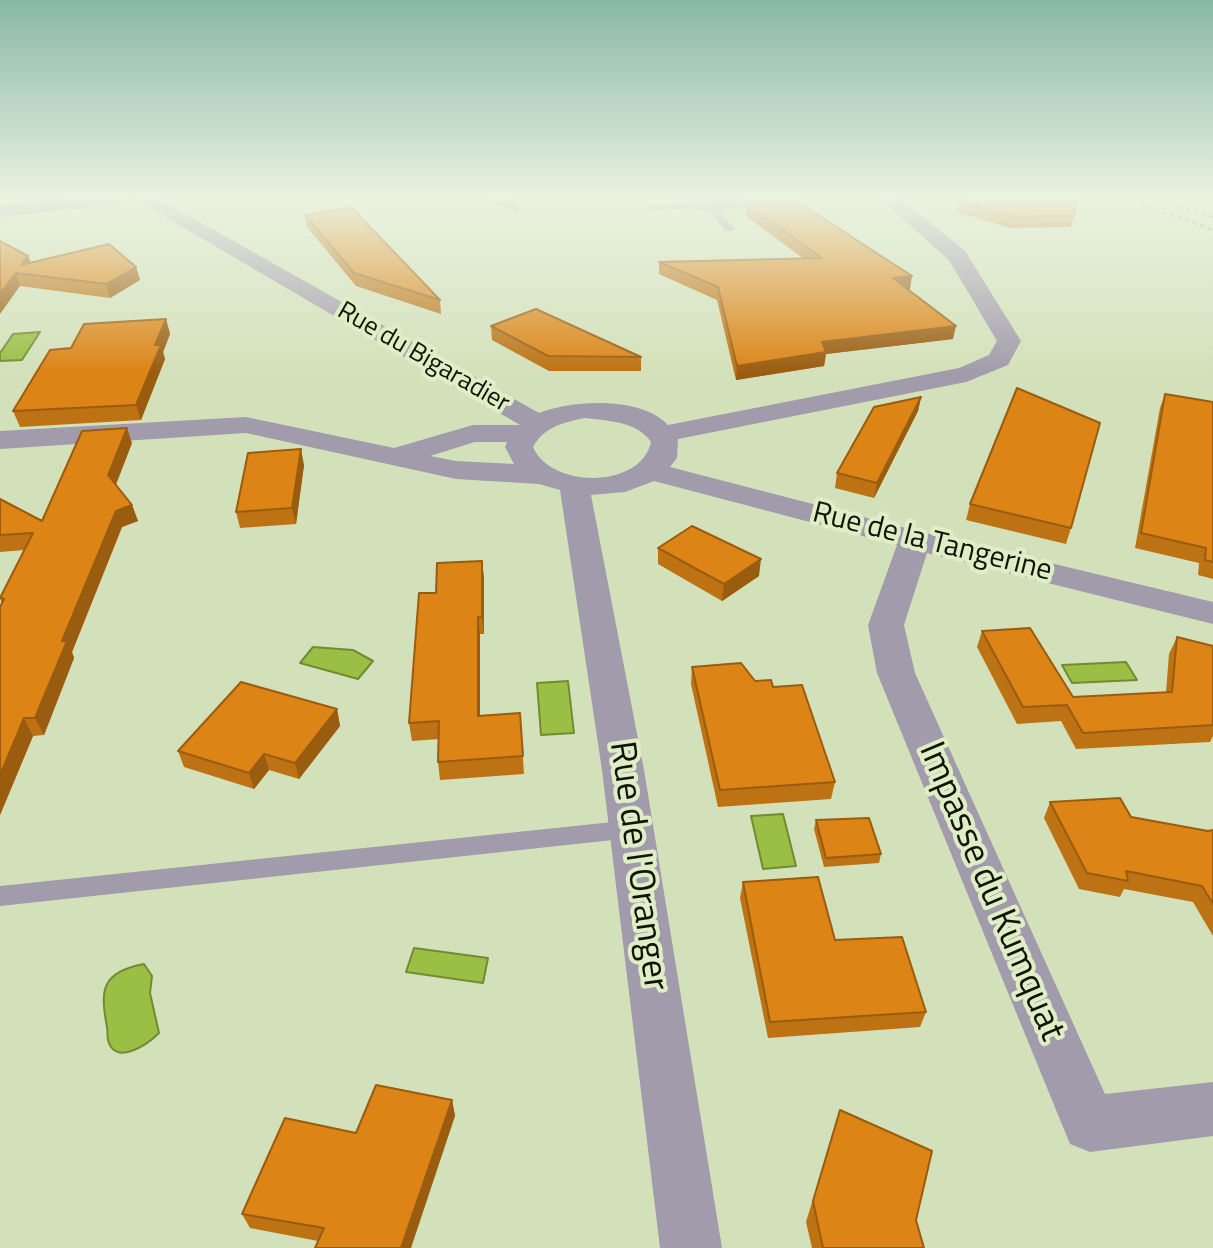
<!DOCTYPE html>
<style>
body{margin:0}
canvas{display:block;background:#d3e1ba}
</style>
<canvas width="1213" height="1248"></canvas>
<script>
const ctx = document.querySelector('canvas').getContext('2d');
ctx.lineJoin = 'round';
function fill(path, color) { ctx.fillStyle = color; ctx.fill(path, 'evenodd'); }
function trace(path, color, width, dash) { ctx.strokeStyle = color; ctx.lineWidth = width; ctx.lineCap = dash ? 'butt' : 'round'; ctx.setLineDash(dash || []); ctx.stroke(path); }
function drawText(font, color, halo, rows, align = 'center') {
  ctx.font = font + ' "Titillium Web",sans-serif'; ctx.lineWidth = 8; ctx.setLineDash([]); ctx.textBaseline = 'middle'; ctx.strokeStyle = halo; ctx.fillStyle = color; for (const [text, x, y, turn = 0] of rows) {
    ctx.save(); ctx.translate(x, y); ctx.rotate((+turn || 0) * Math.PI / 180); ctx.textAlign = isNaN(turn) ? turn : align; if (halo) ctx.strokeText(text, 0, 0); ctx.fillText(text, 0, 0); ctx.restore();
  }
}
const water = new Path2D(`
 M40,332l-18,28 -22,1v-8l13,-19z
 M313,647l40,3 20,11 -15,18 -58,-16z
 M1126,662l11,18 -65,3 -10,-18z
 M568,681l6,52 -33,2 -4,-52z
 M783,814l13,52 -33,3 -12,-53z
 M414,948l74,10 -5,25 -77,-11z
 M144,964l8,12 -2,17 9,40c-11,11 -44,34 -51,7 -1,-4 0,-9 -1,-13 -7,-37 -6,-55 37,-63z`);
fill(water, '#9bbe45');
trace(water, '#728b33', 2);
trace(new Path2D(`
 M1125,198l88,32
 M1156,198l57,19`), '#909a7c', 3, [4, 4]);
fill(new Path2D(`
 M698,202l5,3 -2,2 -50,4 -5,-3 5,-3z
 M707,202h6l21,27 -1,2h-8l-20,-27z
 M632,820l8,3 3,6 -3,6 -8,3 -632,68v-20z`), '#a29bab');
fill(new Path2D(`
 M64,198h67l-9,6 -122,13v-12z
 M133,198h24l382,215c33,-13 102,-17 129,12l291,-57 30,-13 8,-14 -48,-81 -70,-62h21l65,53 56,90 -13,24 -42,17 -288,57 -1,19 -7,9 251,65 292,70v22l-286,-71 -23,72 11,48 190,421 108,-12v54l-123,16 -20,-8 -193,-471 -9,-48 29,-80 -243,-64 -29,11 -34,3 53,275 78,478h-62l-58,-478 -42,-280 -21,-6 -83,-5 -210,-46 -246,16v-18l246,-14 148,31 79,-23h47zM585,418c23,3 52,3 66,24 -10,47 -100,47 -118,5 11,-20 31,-25 52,-29zM475,442h32l-2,5 9,17 -58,-3 -26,-5z
 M800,198l-9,6 -93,7 -10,-6 3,-4z`), '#a29bab');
fill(new Path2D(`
 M485,198h31l2,15z
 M959,202l115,14 -3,11 -60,1 -55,-16z
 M747,204l163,85h-3l46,50 -127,15 -2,12 -88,14 -19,-80 -58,-26v-12l145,-3 -58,-43z
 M305,215l135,85 1,14 -85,-28 -49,-59z
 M0,241l31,22 105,4 4,13 -30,18 -90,-12z
 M166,319l4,15 -7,18 2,7 -24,61 -121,7 -7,-16 58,-63z
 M491,326l150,31v14h-92l-57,-31z
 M1165,394l48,8v177l-15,-4 1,-12 -64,-15 25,-140z
 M921,397l-3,14 -44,87 -39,-10 2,-15z
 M132,443l-16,42 16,20 6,16 -16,6 -50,125 2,6 -30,77 -11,1 -33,79 2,-211 -2,-6 24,-48 -24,2v-53l42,22z
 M304,465l-8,59 -56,4 -4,-16z
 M970,504l101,24 -5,16 -100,-24z
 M658,548l101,28 -37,25 -64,-37z
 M484,577v57h-4v82l40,-3 4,61 -84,6 -2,-18 1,-23 -27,2 -3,-18 27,-130z
 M982,631l91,66 93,-5 3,-38 8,-17 36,9v90l-3,6 -134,7 -15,-28 -44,3 -40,-77z
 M692,667l63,14 18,6 62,95 -4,17 -113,8 -27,-123z
 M337,709l3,17 -41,53 -30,-9 -15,19 -70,-22 -6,-16z
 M1050,802l158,29 5,-1v106l-20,-34 -69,-13 -4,8 -41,-8 -35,-71z
 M816,820l65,34 -2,9 -55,4 -10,-38z
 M743,882l92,58 91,72 -6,15 -152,11 -28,-140z
 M452,1100l3,16 -137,125 -68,-13 -8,-14 114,-81z
 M840,1110l76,110 8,28h-112l-6,-26z`), '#bd7213');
fill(new Path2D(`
 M28,256l5,12 -12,-3z
 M136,267l4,13 -30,18 -4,-14z
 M16,273l4,13 -20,28v-20z
 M912,276l-2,13 -19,2 2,-13z
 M166,319l4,15 -7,18 2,7 -24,61 -5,-15 19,-60z
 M956,326l-3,13 -127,15 -2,12 -88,14 1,-14 85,-24z
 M921,397l-3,14 -44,87 3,-15z
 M127,428l5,15 -19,48 -5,-16z
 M301,449l3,16 -8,59 -4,-16z
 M132,505l6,16 -16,6 -50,125 2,6 -30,77 -9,-17 27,-77 54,-130z
 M761,559l-2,17 -37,25 2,-17z
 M482,561l2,16v57l-2,-17z
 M478,617l2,17v100l-2,-18z
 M337,709l3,17 -41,53 -4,-16z
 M24,718l9,18 -33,79v-40z
 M264,754l5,16 -15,19 -5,-16z
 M452,1100l3,16 -44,132h-10z`), '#9a5c0f');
const building = new Path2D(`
 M792,198l120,78 -19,2 63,48 -134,16 4,10 -89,14 -19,-79 -59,-25 163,-4 -75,-54 4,-5z
 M965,198h113l-4,18 -60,1 -55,-15z
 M351,207l89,93 -86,-27 -49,-58z
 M0,241l28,15 -7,9 88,-21 27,23 -30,17 -90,-11 -16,21z
 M536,309l105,48 -93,-1 -57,-30z
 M166,319l-11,26h6l-25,60 -123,6 37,-61 21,-2 13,-24z
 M1017,388l83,35 -29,105 -101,-24z
 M1165,394l48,8v160l-8,-2 1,-12 -65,-15z
 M921,397l-44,86 -40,-10 37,-66z
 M127,428l-19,47 24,30 -16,6 -54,130h5l-32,77h-11l-24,57v-168l4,-8 -4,-1 33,-65 -33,2v-36l42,22 40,-90z
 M301,449l-9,59 -56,4 12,-59z
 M692,526l69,33 -37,25 -66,-36z
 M482,561v56h-4v99l42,-3 3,43 -85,6 1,-41 -30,2 10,-130h17l1,-30z
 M1030,628l43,69 99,-5 5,-55 36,9v79l-130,8 -16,-28 -44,2 -41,-76z
 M741,663l14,18 16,-1 2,7 29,-2 33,97 -115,8 -28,-123z
 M241,682l96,27 -42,54 -31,-9 -15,19 -71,-22z
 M1120,798l11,19 77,14 5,-1v74l-11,-18 -76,-15 2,10 -41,-8 -37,-71z
 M869,818l12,36 -55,4 -10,-38z
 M818,877l17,63 67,-3 24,75 -156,10 -27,-140z
 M376,1085l76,15 -51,148h-86l9,-20 -82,-14 43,-96 71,15z
 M840,1110l92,41 -16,69 8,28h-101l-10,-47z`);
fill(building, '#dc8416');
trace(building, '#9a5c0f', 2);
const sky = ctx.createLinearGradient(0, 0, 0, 373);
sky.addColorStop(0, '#89b8a7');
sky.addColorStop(0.53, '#ebf2e0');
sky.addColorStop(1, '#ebf2e000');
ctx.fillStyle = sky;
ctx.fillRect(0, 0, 1213, 373);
drawText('26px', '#111508', '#e0eec7', [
 ["Rue du Bigaradier",423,358,30]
]);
drawText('30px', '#111508', '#e0eec7', [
 ["Rue de la Tangerine",932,543,14]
]);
drawText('36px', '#111508', '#e0eec7', [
 ["Rue de l'Oranger",637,866,82],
 ["Impasse du Kumquat",990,892,67]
]);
</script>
